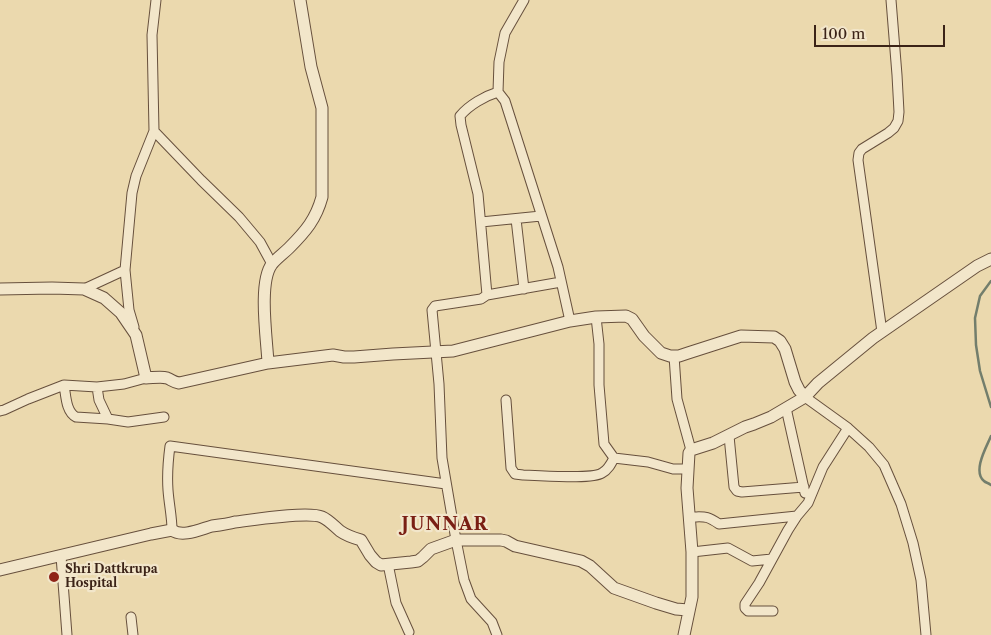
<!DOCTYPE html>
<style>
body{margin:0}
#map{position:relative;width:991px;height:635px;overflow:hidden;background:#ebd9ae;font-family:"Libre Caslon Text",serif}
canvas{display:block}
.scale{position:absolute;left:814px;top:25px;width:131px;height:22px;box-sizing:border-box;border:2px solid #3b2317;border-top:0;padding-left:6px;font-size:15px;line-height:18px;white-space:nowrap;color:#3b2317;-webkit-text-stroke:4px #f2e6ca;paint-order:stroke}
</style>
<div id="map">
<canvas width="991" height="635"></canvas>
<div class="scale">100 m</div>
</div>
<script>
const ctx = document.querySelector('canvas').getContext('2d');
ctx.lineJoin = 'round';
function trace(path, color, width, dash) { ctx.strokeStyle = color; ctx.lineWidth = width; ctx.lineCap = dash ? 'butt' : 'round'; ctx.setLineDash(dash || []); ctx.stroke(path); }
function drawText(font, color, halo, rows, align = 'center') {
  ctx.font = font + ' "Libre Caslon Text",serif'; ctx.lineWidth = 4.5; ctx.setLineDash([]); ctx.textBaseline = 'middle'; ctx.strokeStyle = halo; ctx.fillStyle = color; for (const [text, x, y, turn = 0] of rows) {
    ctx.save(); ctx.translate(x, y); ctx.rotate((+turn || 0) * Math.PI / 180); ctx.textAlign = isNaN(turn) ? turn : align; if (halo) ctx.strokeText(text, 0, 0); ctx.fillText(text, 0, 0); ctx.restore();
  }
}
trace(new Path2D(`
 M991,281l-11,15 -5,22 1,27 4,26 11,36
 M991,436c-4,10 -19,35 -7,45 2,2 5,2 7,4`), '#737e6c', 2.5);
const minor = new Path2D(`
 M498,92l7,9 53,166 12,54
 M154,131l-2,-96 4,-35
 M516,219l8,70
 M481,222l60,-6
 M125,270l4,40 5,17
 M84,289l41,-19 7,-77 4,-17 18,-45 47,49 38,37 21,25 12,22
 M487,295l74,-13
 M596,317l3,27v41l5,59 10,14 34,4 25,7h14
 M882,332l-24,-172 1,-7 3,-4 26,-16 6,-5 4,-7 1,-9 -2,-37 -6,-75
 M674,356l3,43 14,51
 M146,378l-22,6 -27,3 -33,-2c2,11 2,27 12,32l32,2 20,3 36,-5
 M97,387l2,13 9,19
 M805,397l43,31 21,19 15,18 17,39 12,39 8,37 5,55
 M506,400l5,68 4,6 8,1c16,0 68,5 79,-2 6,-3 9,-9 12,-15
 M786,408l19,85
 M0,411l4,-1 24,-11 36,-14
 M729,436l5,51 3,4 5,1 62,-5
 M689,517c16,0 17,-2 30,7l78,-8
 M172,530c0,-13 -3,-26 -4,-40 -1,-14 0,-29 2,-44l276,38
 M692,552l36,-4 24,13 20,-2
 M61,556l6,79
 M388,564l8,39 13,29
 M773,611h-25l-3,-3v-4l14,-21 29,-53 9,-14 11,-13 15,-36 25,-39
 M131,617l2,18
 M497,635l-5,-13 -21,-23 -7,-19 -8,-40 -14,-82 -3,-74 -7,-74 3,-4 46,-7 6,-4 -9,-101 -17,-69 -1,-9c9,-11 25,-20 38,-24l1,-30 6,-29 19,-33`);
const tertiary = new Path2D(`
 M0,289l52,-1 32,1 20,9 17,15 15,22 10,43c6,0 15,-2 21,0 5,2 6,4 12,5l89,-20 65,-8 11,2h10l39,-3 60,-3 117,-30 26,-4 30,-1 6,3 12,17 17,17 9,3h9l9,-3 53,-17 33,1 6,4 5,8 10,33 4,8 6,7
 M268,363c-1,-23 -10,-81 4,-99 5,-6 12,-11 17,-16 17,-17 27,-29 33,-51v-89l-11,-41 -11,-67
 M0,570l151,-36 21,-4c10,8 29,-1 40,-4 8,-1 16,-2 23,-4 17,-2 73,-11 87,-5 7,3 13,10 18,14 7,5 14,7 21,9l9,15 6,7 5,3 30,-3 7,-1 5,-4 8,-8 25,-9h45l5,1 9,5 66,15 9,5 24,22 42,15 20,6 12,1
 M684,635l8,-38v-45l-5,-64 2,-35 2,-3 22,-7 32,-16 9,-3 17,-7 34,-20 13,-14 55,-45 104,-72 14,-7`);
trace(minor, '#67503d', 11);
trace(tertiary, '#67503d', 13);
trace(minor, '#f2e6ca', 9);
trace(tertiary, '#f2e6ca', 11);
for (const [x, y, r, color] of [
 [54,577,6,"#8f2418"]
]) { const dot = new Path2D(); dot.arc(x, y, r, 0, 2 * Math.PI); ctx.fillStyle = color; ctx.fill(dot); trace(dot, '#f2e6ca', 2); }
drawText('bold 12px', '#3b2317', '#f2e6ca', [
 ["Shri Dattkrupa",65,570],
 ["Hospital",65,584]
], 'left');
ctx.letterSpacing = '1px';
drawText('bold 18px', '#7a1f14', '#f2e6ca', [
 ["JUNNAR",445,525]
]);
ctx.letterSpacing = '0px';
</script>
